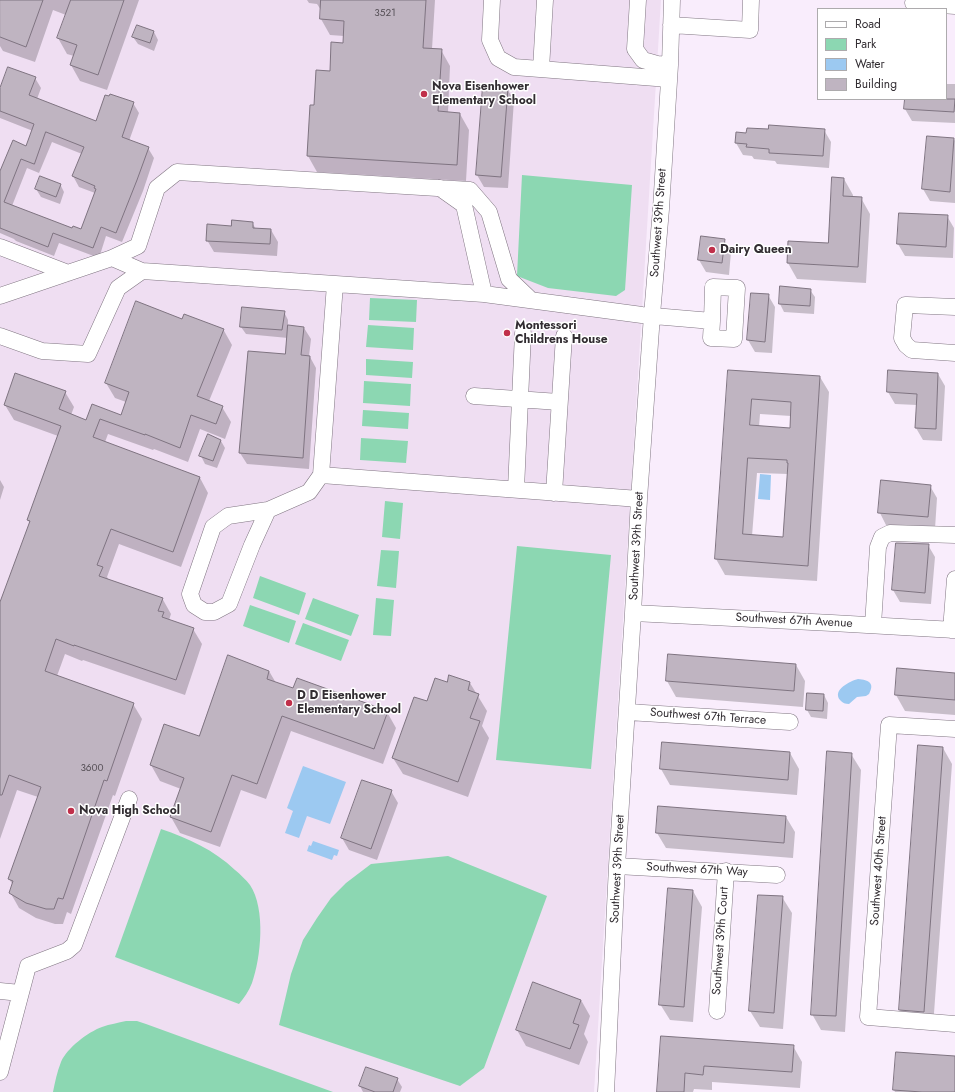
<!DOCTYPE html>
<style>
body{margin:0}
#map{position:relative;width:955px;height:1092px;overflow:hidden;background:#f9edfc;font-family:Jost,sans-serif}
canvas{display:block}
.legend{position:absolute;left:817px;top:8px;width:130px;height:92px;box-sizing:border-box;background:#fff;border:1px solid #adabad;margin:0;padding:5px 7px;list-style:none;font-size:12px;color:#322d32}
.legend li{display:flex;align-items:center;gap:8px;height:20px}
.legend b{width:20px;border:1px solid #adabad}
</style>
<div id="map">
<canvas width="955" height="1092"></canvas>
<ul class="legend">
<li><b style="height:5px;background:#fff"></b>Road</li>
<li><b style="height:11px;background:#8cd7b2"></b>Park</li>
<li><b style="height:11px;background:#9cc9f1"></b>Water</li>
<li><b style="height:11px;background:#bfb4c1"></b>Building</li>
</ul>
</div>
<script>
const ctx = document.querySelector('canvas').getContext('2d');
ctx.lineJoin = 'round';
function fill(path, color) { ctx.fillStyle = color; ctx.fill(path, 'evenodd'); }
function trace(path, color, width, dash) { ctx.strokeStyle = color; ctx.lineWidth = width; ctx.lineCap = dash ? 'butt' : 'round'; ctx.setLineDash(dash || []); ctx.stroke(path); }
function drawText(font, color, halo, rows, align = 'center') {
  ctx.font = font + ' Jost,sans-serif'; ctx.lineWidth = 3; ctx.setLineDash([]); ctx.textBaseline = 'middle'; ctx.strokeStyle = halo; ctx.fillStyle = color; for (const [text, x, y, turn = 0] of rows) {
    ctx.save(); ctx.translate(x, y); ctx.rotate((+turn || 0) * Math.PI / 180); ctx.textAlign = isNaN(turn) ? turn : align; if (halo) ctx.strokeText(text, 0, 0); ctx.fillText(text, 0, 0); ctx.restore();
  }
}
fill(new Path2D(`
 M0,0h661l-67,1092h-594z`), '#efdef2');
fill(new Path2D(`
 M522,175l110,10 -7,105 -9,6 -68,-8 -31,-12z
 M370,298l47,2 -1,22 -47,-2z
 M368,325l46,3 -1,22 -47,-3z
 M366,359l47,3 -1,16 -46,-3z
 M364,381l47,3 -1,22 -47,-3z
 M363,410l46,3 -1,16 -46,-3z
 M361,438l47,3 -2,22 -46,-3z
 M385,501l18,2 -3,36 -18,-2z
 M517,546l94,9 -20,214 -95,-9z
 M381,550l18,1 -3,37 -19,-2z
 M260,576l46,17 -7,22 -46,-17z
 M313,598l46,17 -8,21 -46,-17z
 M376,598l18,2 -3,36 -18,-1z
 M250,605l46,16 -7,22 -46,-17z
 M303,623l46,17 -8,21 -46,-17z
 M161,829c27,9 53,21 74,41 5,4 11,10 15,15 16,24 11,73 2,98 -3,8 -8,15 -13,21l-124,-47z
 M448,856l99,40 -63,172 -24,18 -181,-61 12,-51 12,-34 14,-22 14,-20 15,-15 25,-19z
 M126,1021h11l9,3 187,68h-280c2,-10 4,-20 8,-30 6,-14 27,-30 41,-35 8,-3 16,-4 24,-6z`), '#8cd7b2');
fill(new Path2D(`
 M760,474l11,1 -1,25 -12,-1z
 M858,679c11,1 17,4 11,15l-3,2 -9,1 -8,7c-4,0 -6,-1 -9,-4 -8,-10 10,-19 18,-21z
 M303,766l43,16 -16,42 -23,-8 -8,22 -14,-5 8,-22 -6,-3z
 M313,841l26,9 -2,6 -3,-1 -2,5 -25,-9 2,-6 2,1z`), '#9cc9f1');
fill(new Path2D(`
 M0,0h139l-32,90 -27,-9 -9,-16 3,-9 -7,-2 -9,-16 8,-23 -13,-5 -18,52 -32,-11 -3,-5z
 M307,0h128l-3,49 9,1 9,16 -2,47 12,1 9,16 -3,51 -149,-9 -9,-16 7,-50 29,-62v-8l-14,-1 -9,-16v-9l-4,-6 -8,-1z
 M138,26l16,6 4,8 -4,11 -16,-7 -5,-7z
 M35,78l6,10 -4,11 59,23 37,-19 6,10 -10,28 19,7 6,10 -11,33 -21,51 -16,-6 -7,22 -40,-15 -5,13 -38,-15 -2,-2 -14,-6v-57l27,-29 6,-16 -33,-13v-27zM52,142l30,12 -9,22 6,11 16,6 -14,37 -8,-1 -61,-23 15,-38 12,5z
 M946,84h9v39l-43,-2 -7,-12 1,-10h40z
 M507,89l7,11 -6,88 -24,-1 -7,-12z
 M824,130l7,12 -2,26 -52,-4 -2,-3 -21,-2 -2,-3 -9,-1 -7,-12 1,-10 10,1z
 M927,137l27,2 1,2v62l-25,-2 -7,-12z
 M844,179l9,16v3h8l9,16 -4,69 -69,-4 -9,-16 41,-19z
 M60,184l4,8 -4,12 -19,-7 -5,-8z
 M947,216l7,12 -1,30 -48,-2 -7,-12z
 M252,223l4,6 15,1 7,12 -1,14 -63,-4 -7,-12 25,-13z
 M702,238l22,2 7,12 -2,23 -23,-3 -7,-12z
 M781,287l29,3 5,7 -1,17 -30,-2 -4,-8z
 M768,295l7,12 -3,46 -17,-1 -7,-12z
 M284,312l4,8v6l16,2 7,11 -2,17 1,1 6,11 -7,101 -62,-5 -7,-11 46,-98 2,-17 -42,-4 -5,-7z
 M182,320l41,9 9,16 -23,56 13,6 9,15 -6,17 -25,-10 -12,33 -34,-13 -1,1 -45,-16 -3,8 95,36 8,15 -27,74 -62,-23 -12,33 2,3 53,18 9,16 -2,6 24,9 9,15 -17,51 -102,-35 -1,1 -17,-7 -8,22 76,28 9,15 -27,77 -2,-1 -42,119 -4,-2 -4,12h-8l-19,-6 -17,-10 -9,-16 3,-7 -4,-6 29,-82 -21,-7 -17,49v-234l30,-81 -2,-4 30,-84 -44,-16 -9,-15 60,-13 9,15 -3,8 16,6 5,-15 29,10 5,-14 -11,-4 -9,-15z
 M729,371l91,6 9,15 -12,189 -92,-6 -9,-16zM760,414l31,2 -1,13 -31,-2zM757,473l31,1 -4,64 -32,-2z
 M889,372l49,2 7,12 -3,55 -19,-1 -7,-12 1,-23 -22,-1 -7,-12z
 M221,441l4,7 -8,20 -12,-4 -4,-8z
 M0,480l4,7 -4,13z
 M930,486l7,12 -2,31 -49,-4 -6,-12z
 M928,545l7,12 -4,47 -31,-2 -7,-12z
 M669,655l127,10 9,16 -2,26 -127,-10 -9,-16z
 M898,669l57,5v41l-50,-4 -9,-16z
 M269,671l7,12 18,7 93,22 9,16 -13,36 -92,-33 -25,68 -25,-9 -21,57 -40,-14 -9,-16 10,-28 -21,-8 -9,-16 48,-27z
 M447,683h23l17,28 -5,15 7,12 -21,59 -65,-23 -10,-16 34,-55z
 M824,695l4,8 -1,16 -16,-2 -4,-7z
 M663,744l127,9 9,16 -2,26 -127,-10 -9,-16z
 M943,748l9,16 -19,263 -23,-1 -10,-16z
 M851,754l10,16 -16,262 -24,-2 -9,-16z
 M391,791l7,12 -21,57 -28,-10 -7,-12z
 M786,817l9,15 -2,26 -127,-10 -9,-15z
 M693,891l9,16 -9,115 -23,-2 -10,-16z
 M759,896l23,1 10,16 -9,116 -23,-2 -10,-16z
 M581,1000l9,16 -6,18 4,8 -9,23 -53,-19 -9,-16z
 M662,1037l131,9 9,16 -2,26 -88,-6v8l-18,-1 -1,3h-35z
 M955,1057v35h-60l-1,-2z
 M397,1079l5,8 -2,5h-37l-3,-6z`), '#0003');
const building = new Path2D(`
 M0,0h43l-17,47 -26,-10z
 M71,0h53l-26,75 -28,-10 7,-20 -20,-7z
 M321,0h105l-3,48 19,1 -4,62 22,2 -3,52 -150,-9 3,-51h4l2,-35 14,1 1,-29 12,1 1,-22 -24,-2z
 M137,25l17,6 -4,12 -18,-6z
 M8,67l28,10 -7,18 67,26 9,-26 4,1 1,-2 24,8 -12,35 27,10 -12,33 -21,53 -15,-6 -8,21 -40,-15 -5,14 -48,-19v-57l13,-31 13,6 8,-22 -34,-13v-23zM46,132l38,15 -12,29 23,10 -1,2 2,1 -15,40 -8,-3 -1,2 -68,-26 17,-43 13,5z
 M483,86l25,2 -7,89 -25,-2z
 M905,99h50l-1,13 -50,-3z
 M769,125l56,4 -2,27 -54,-3v-4l-23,-2 1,-3 -12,-1 1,-11 10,1 1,-5 21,1z
 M927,136l27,2 -4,54 -28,-3z
 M40,176l21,8 -5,13 -21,-8z
 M832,177l12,1 -1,18 19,1 -4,70 -71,-4 1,-22 40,2z
 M899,213l49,2 -2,32 -49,-3z
 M232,220l21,2v6l18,1 -1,15 -64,-3 1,-17 24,2z
 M701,236l24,3 -3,24 -24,-3z
 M780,286l31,3 -1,17 -31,-2z
 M751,293l18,1 -4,48 -18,-2z
 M136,301l46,18 2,-5 40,15 -27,67 26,10 -7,18 -25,-9 -11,33 -35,-14v1l-45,-16 -7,18 107,40 -27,75 -62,-23 -14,36 6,2 -4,9 64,22 -5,13 6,1 -2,5 32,11 -18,52 -102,-35v1l-18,-7 -11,32 89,32 -27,78 -3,-1 -41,119 -5,-1 -4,11h-8l-20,-6 -17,-10 4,-12 -5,-2 33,-92 -32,-12 -7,20h-2v-193l30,-81 -3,-1 34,-94 -57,-21 11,-32 51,18 -7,18 27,11 6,-16 29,11 8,-23 -24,-9z
 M242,307l43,4 -3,19 -42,-3z
 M288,325l16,2 -3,28 9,1 -7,102 -64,-5 9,-102 37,3z
 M728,370l92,6 -12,190 -93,-7zM752,399l39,3 -1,26 -40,-3zM748,458l39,2v3h1l-5,74 -40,-3z
 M888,370l50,3 -2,56 -21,-1 2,-34 -30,-2z
 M208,434l13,6 -8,21 -14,-5z
 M881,480l50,5 -3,32 -50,-4z
 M896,543l33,1 -4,49 -33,-3z
 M668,654l128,10 -2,27 -128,-10z
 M228,655l41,16 -2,8 26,9 4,-10 91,33 -14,38 -92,-33 -25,68 -25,-9 -21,57 -41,-15 14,-39 -34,-13 14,-41 35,12z
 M897,668l58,5v27l-60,-5z
 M449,675l21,7 -2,8 11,4 -9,24 10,3 -22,61 -66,-24 22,-61 13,4 8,-23 12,4z
 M807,693l17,1 -1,17 -17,-1z
 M662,742l128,10 -2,28 -128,-11z
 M918,745l25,2 -19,265 -25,-2z
 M827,751l25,2 -16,263 -25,-1z
 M362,780l30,10 -21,59 -30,-11z
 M658,806l128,10 -2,27 -128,-10z
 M668,888l25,2 -9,117 -25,-2z
 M758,895l25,1 -9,117 -25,-2z
 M533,982l48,18 -8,23 6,2 -9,24 -54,-19z
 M661,1036l133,9 -2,27 -88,-6 -1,9 -18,-2 -1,19h-27z
 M896,1052l59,4v36h-33l-29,-2z
 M366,1067l32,11 -5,14h-18l-16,-6z`);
fill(building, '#bfb4c1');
trace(building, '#7f7481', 1);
const minor = new Path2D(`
 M492,0l-2,40 8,18 16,9 155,12
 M638,0l-3,49 8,11 14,4 13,1
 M913,3l42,3
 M671,25l79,5 1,-30
 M541,69l4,-69
 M440,188l24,17 20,89
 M0,247l68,26
 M112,258l26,-12 19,-58 20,-16 293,18 19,22 20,67 22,21
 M335,284l-14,191 318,24
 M0,296l112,-38 30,13 342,23 158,21 70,6 -1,17 23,1 3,-51 -24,-1 -1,34
 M955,307l-48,-2h-2l-3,33 4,7 6,5 43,3
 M0,336l42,15 46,3 30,-66 24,-17
 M474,396l85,6
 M516,489l7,-156
 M554,493l10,-157
 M268,510l-16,35 -23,59 -15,8h-9l-11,-7 -4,-11 23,-67 15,-11 40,-6 41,-18 12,-17
 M633,613l199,10 123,7
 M873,625l5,-78 4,-10 8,-4 65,2
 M951,630l4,-51
 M627,712l163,10
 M955,729l-66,-4 -21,292 87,7
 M617,866l160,9
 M0,991l20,2
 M717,1011l9,-140
 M0,1072l28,-106 39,-15 7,-6 55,-146
 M606,1092l11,-226 16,-253 6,-114 13,-184 9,-106 9,-144 2,-65`);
trace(minor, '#807682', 17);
trace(minor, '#fff', 16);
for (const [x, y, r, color] of [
 [424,94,4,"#c02f4a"],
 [712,250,4,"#c02f4a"],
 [507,333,4,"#c02f4a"],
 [289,703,4,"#c02f4a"],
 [71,811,4,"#c02f4a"]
]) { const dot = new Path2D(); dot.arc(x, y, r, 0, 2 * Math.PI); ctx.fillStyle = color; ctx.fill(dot); trace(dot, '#fff', 1.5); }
drawText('10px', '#554f56', null, [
 ["3521",385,14],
 ["3600",92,769]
]);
drawText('bold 12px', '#322d32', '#fff', [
 ["Nova Eisenhower",432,87],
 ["Elementary School",432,101],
 ["Dairy Queen",720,250],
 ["Montessori",515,326],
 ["Childrens House",515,340],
 ["D D Eisenhower",297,696],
 ["Elementary School",297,710],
 ["Nova High School",79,811]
], 'left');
drawText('12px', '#322d32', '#fff', [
 ["Southwest 39th Street",659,223,-86],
 ["Southwest 39th Street",637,546,-87],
 ["Southwest 67th Avenue",794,621,3],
 ["Southwest 67th Terrace",708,717,4],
 ["Southwest 39th Street",618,869,-87],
 ["Southwest 67th Way",697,870,3],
 ["Southwest 40th Street",879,871,-86],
 ["Southwest 39th Court",721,941,-86]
]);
</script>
